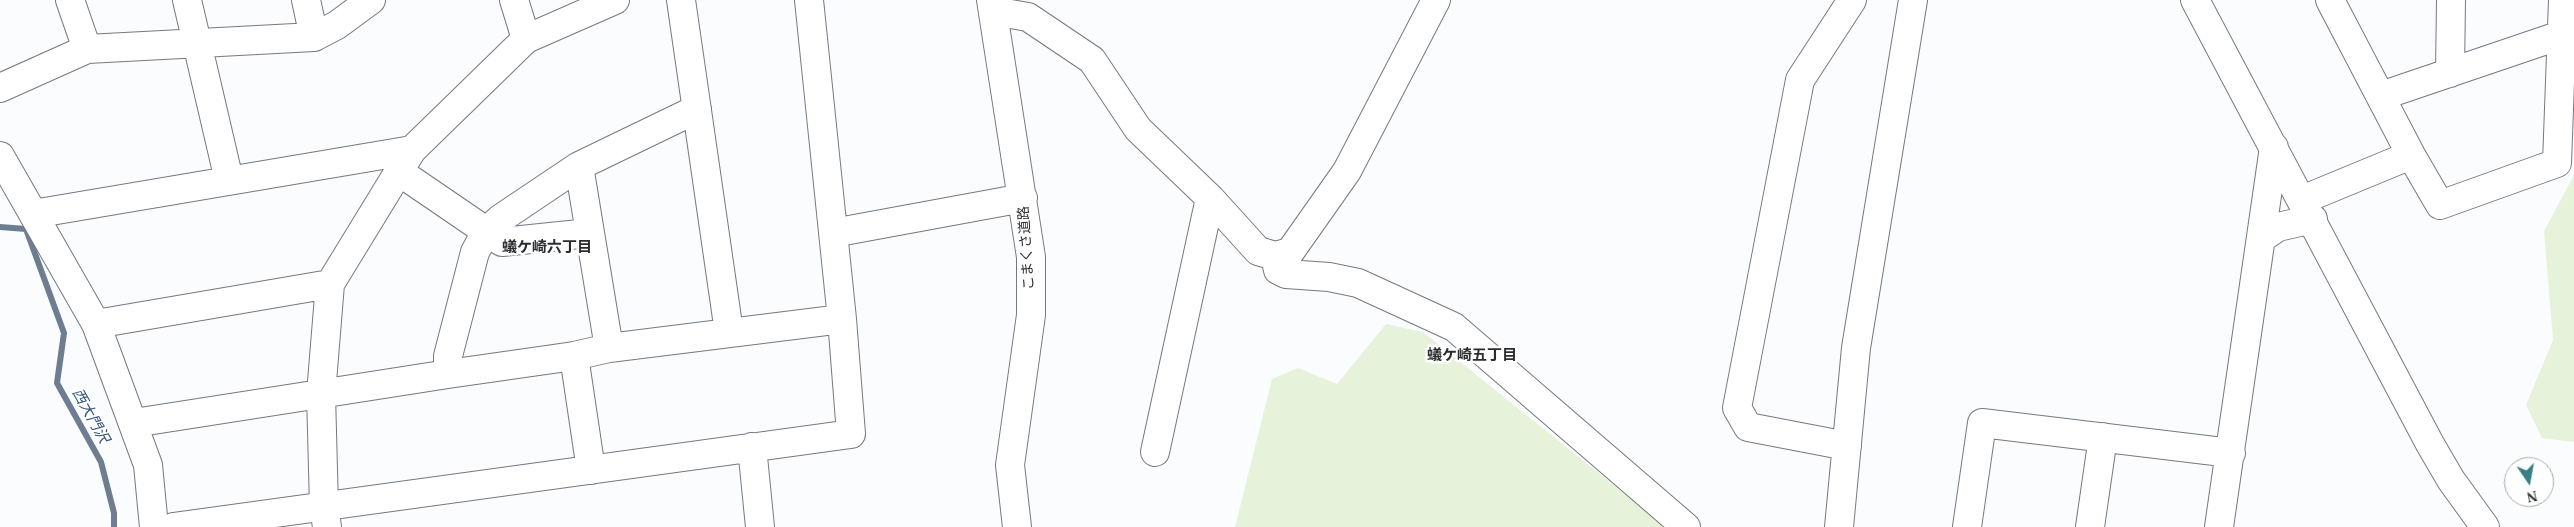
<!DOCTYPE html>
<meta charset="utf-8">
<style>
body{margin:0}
#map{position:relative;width:2574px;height:527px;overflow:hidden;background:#fafcfe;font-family:"Times New Roman",serif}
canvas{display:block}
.north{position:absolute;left:2504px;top:457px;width:50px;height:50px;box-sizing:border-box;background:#fff;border:1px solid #aaabab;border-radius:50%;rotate:168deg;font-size:14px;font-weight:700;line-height:20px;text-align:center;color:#2a2c2e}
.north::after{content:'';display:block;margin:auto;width:18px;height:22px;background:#388183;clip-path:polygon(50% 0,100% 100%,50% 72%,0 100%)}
</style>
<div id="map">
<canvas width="2574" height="527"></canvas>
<div class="north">N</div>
</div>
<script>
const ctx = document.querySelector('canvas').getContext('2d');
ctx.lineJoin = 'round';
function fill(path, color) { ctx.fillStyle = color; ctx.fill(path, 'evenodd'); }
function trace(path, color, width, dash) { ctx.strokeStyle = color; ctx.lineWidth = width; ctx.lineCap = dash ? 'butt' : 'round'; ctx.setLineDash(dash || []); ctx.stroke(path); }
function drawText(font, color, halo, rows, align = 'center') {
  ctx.font = font + ' "Times New Roman","Noto Sans JP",serif'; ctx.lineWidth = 5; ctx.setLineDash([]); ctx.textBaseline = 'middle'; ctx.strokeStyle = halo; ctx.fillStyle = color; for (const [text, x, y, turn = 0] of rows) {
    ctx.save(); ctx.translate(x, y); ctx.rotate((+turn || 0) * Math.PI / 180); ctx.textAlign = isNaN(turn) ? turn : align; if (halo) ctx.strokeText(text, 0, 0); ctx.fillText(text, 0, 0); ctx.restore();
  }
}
fill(new Path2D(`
 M2574,175v267l-32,-4 -16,-33 27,-65 -9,-109z
 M1386,324l37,8 243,195h-431l37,-148 26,-11 39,16z`), '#e7f2db');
trace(new Path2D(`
 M0,227l26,2 38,104 -7,50 44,79 13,51v14`), '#6e7d90', 6);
const minor = new Path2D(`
 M70,0l17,49
 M187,0l42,180
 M306,0l8,37
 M514,0l12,39
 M681,0l48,332
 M991,0l40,257v58l-21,150 7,62
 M2195,0l235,444 21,36 34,47
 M993,11l35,6 64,43 46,69 72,69 48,53 17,5 15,-4 57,-81 89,-171
 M2450,73l1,-73
 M0,88l87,-39 227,-12 23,-12 34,-25
 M2381,96l180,-61
 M2411,155l29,50 117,-42 6,-163
 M0,156l96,168 52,141 6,62
 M579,166l30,182
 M398,171l104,71 87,-9
 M2302,200l109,-45 -81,-155
 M33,214l379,-64
 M833,233l190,-35
 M2262,238l16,-11 35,-8
 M1275,256l3,14 8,4 43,3 29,6 96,44 232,200
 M96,324l234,-40
 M574,356l17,114
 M448,374v-18l27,-104 11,-20 14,-13 79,-53 118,-57
 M134,423l314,-49 126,-18 35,-8 233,-29
 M1847,446l-99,-19 -11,-19 63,-328 52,-80
 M752,447l8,80
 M1155,452l55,-254
 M173,527l678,-93 -9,-115 -33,-319
 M327,527l-3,-20 -3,-113 9,-110 82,-134 114,-111 89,-39
 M1839,527l17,-179 57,-348
 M1967,527l15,-104 249,30
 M2090,527l13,-90
 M2219,527l55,-380`);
trace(minor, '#76797f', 30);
trace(minor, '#fff', 28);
drawText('14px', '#2a2c2e', '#fff', [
 ["こまくさ道路",1027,248,-94]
]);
drawText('bold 15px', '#2a2c2e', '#fff', [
 ["蟻ケ崎六丁目",547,248],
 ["蟻ケ崎五丁目",1472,356]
]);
drawText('italic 15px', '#36557d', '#fff', [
 ["西大門沢",90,416,61]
]);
</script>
